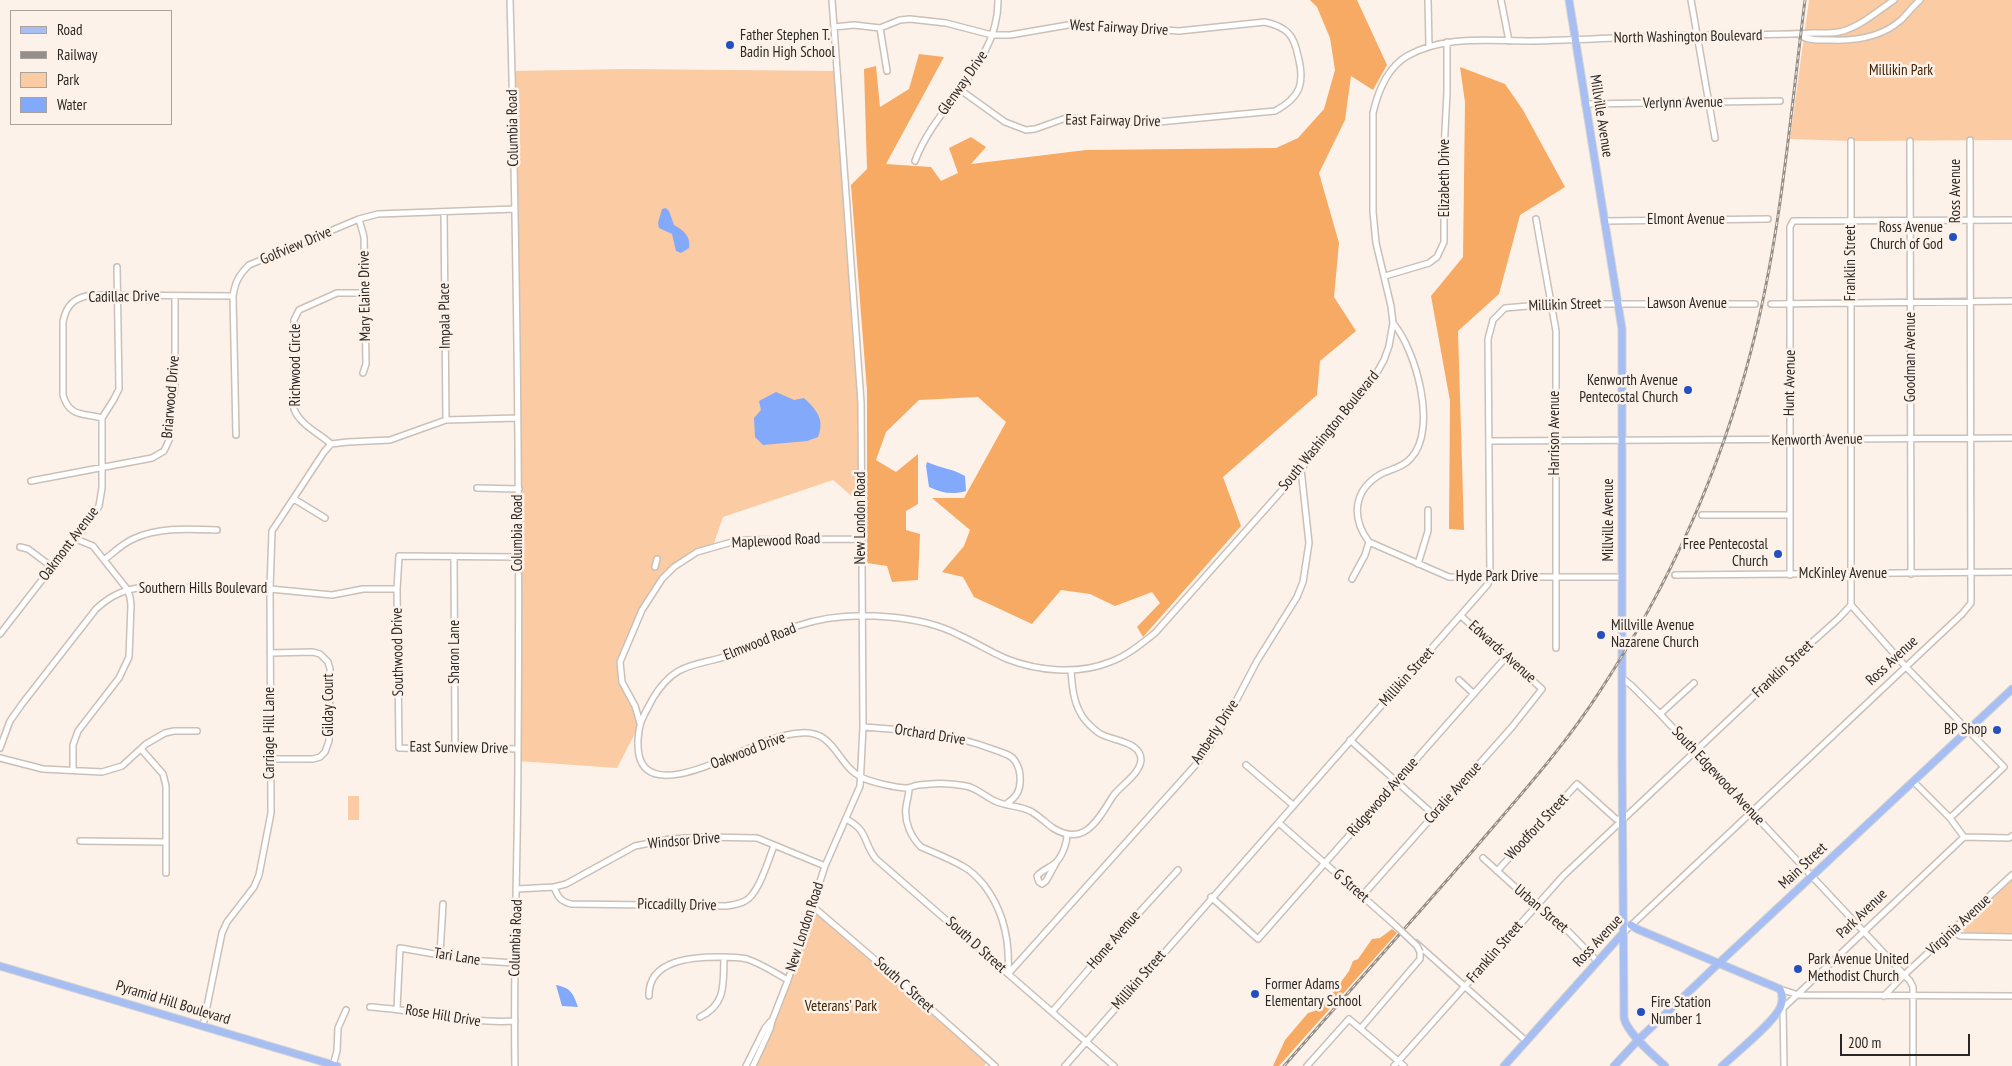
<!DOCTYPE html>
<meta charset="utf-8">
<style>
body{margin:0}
#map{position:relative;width:2012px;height:1066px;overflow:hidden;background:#fdf2e9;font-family:"PT Sans Narrow",sans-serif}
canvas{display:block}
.legend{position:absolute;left:10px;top:10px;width:162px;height:115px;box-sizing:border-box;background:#fdf2e9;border:1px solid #a9a19a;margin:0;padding:6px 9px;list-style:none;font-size:15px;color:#2b2724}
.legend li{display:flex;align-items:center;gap:10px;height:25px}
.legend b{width:25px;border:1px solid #a9a19a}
.scale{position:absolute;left:1840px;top:1034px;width:130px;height:22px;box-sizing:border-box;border:2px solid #2b2724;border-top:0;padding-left:6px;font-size:15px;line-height:18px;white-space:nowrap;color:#2b2724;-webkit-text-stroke:4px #fdf2e9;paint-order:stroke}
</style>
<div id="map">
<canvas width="2012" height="1066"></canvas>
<ul class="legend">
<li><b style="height:6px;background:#a6bef2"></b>Road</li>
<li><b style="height:6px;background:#968f89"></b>Railway</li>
<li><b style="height:14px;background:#fbcba3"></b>Park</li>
<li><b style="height:14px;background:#82a9fa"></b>Water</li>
</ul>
<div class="scale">200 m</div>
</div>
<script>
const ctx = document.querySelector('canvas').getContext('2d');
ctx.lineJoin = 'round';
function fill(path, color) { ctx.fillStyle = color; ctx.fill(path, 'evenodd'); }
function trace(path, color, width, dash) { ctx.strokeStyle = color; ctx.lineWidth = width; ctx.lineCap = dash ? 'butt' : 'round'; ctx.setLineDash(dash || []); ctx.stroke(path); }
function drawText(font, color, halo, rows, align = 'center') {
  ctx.font = font + ' "PT Sans Narrow",sans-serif'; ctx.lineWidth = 5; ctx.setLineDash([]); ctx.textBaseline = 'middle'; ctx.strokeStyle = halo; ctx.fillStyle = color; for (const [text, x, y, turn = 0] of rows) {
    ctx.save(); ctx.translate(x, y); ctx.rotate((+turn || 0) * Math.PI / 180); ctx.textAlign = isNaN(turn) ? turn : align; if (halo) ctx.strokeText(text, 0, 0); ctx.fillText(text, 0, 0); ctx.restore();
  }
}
fill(new Path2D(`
 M1809,0h203v140l-161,1 -61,-2z
 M626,69l211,2 22,288 2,145 -28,-24 -110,37 -10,29 -39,21 -23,27 -31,68v10l20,52 -23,44 -99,-7v-204l-6,-486z
 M348,796h11v24h-11z
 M2010,880h2v54l-44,1c-5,-3 -6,-6 -5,-11z
 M811,905l178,155 -5,6h-231l17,-37z`), '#fbcba3');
fill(new Path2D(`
 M1310,0h47l30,65 -14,25 -22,-14 -6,44 -26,53 20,70 -5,54 22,34 -36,30 -3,34 -94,82 18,49 -98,111 -6,-10 23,-24 -8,-11 -37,14 -25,-12 -29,-4 -29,34 -58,-27 -11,-20 -21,-5 22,-26 6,-16 -38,-32h32l42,-76 -28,-25 -59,3 -33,32 -10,28 20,12 22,-18v50l-12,7v19l14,4 -2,46 -26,2 -5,-16 -20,-3v-172l-16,-206 16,-16 -3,-100 12,-3 4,41 29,-18 10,-35 25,3 -58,107 45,3 10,14 17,-8 -9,-25 22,-11 15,10 -15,17 115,-14 190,-2 22,-10 26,-29 11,-39 -5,-32 -13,-31z
 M1460,67l45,17 18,26 42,77 -45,28 -21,79 -41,37 6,199 -15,-1 1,-128 -19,-105 32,-39 2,-155z
 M1392,929l5,4 -118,133h-6l12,-26 23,-27 13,-4 28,-38 4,-10 5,-2 14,-20 8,-1z`), '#f7aa64');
fill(new Path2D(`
 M666,208l3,3 5,14c9,5 17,11 15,23l-8,5 -5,-2 -4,-17 -13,-6 -1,-5 4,-14z
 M776,392l18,8 10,-2c13,12 21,22 14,39l-11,4 -44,4 -8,-8 -1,-19 7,-8 -2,-9z
 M927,462c13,6 27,7 38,14l1,15c-14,4 -24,2 -37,-4l-3,-21z
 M556,985c15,3 17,8 22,22l-16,-1z`), '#82a9fa');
const minor = new Path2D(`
 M510,0c7,250 10,500 8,750 0,105 -5,211 -3,316
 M1428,0l1,46
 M1501,0l8,41
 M1691,0l24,138
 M834,27l20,-2 26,3 20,-8 10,-1 36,4 46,12h18l64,-11 105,7 86,-9c22,5 29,13 33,34 7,27 3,41 -23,55l-127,12 -82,-5 -31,11 -9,1 -21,-8 -46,-33
 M880,28l7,43
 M1801,36c9,5 20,4 30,4 25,1 51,-3 70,-20 6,-6 12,-14 19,-20
 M1585,104l195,-3
 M1910,141l1,433
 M915,161c21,-57 84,-97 83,-161
 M444,213l2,207
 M359,219l5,18 2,127 -3,9
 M1536,219l20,112v317
 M1605,221l163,-2
 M1385,276l44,-13 8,-6 7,-15v-91l3,-59v-50
 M1771,304l241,-3
 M1393,323c23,27 45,106 18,135 -7,9 -20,11 -30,16 -28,16 -30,44 -12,68l80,35h173
 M102,418c-19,-5 -33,-1 -39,-23v-73c3,-17 11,-24 28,-27l142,1
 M236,435l-3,-139c2,-14 6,-21 16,-31l110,-46 19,-5 137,-5
 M1490,441l522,-3
 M331,444c-12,-11 -31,-19 -37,-35v-89l5,-10 38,-17h27
 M331,444l17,-2 42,-2 56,-20 71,-2
 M31,481l121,-23 12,-7 6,-13v-21l5,-30v-91
 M477,488l42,1
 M294,499l31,19
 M1702,515h88
 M20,547l8,2 24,18
 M518,557l-119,-1 -2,33 2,159 49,1 5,-2 65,2
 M104,560c9,-7 18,-16 29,-21 26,-12 55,-10 84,-9
 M1418,564l10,-33v-21
 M655,567l2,-8
 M1675,575l337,-3
 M1790,575v-348l3,-6 219,-1
 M1352,579l13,-24 4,-13
 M1851,605l55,62 98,100 -54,51
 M0,634l52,-67 24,-28 23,-33 3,-18v-70l12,-19 5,-10 -2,-122
 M270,653l43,-1 7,2 8,8 2,7 -1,72 -4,11 -5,5 -7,2h-43
 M1071,670c1,14 2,31 10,44 3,6 12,15 18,19 12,8 42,8 42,27 -1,14 -20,25 -28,36 -14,22 -28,52 -60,32 -7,-5 -13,-11 -21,-16 -12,-7 -25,-5 -37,-11 -11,-5 -18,-13 -29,-15 -14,-3 -33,-3 -47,-1 -8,1 -4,2 -12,3 -10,0 -37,-6 -46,-11 -24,-12 -26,-47 -60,-44 -18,1 -35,8 -51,15 -23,9 -102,52 -111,7 -2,-10 -1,-24 2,-33 3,-8 8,-16 12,-24 23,-37 41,-31 78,-43 23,-7 44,-20 66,-29 29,-10 62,-12 92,-9 24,2 49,7 70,18 16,7 31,17 48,24 31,12 71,16 103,3 17,-6 31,-18 45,-29l146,-164 70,-86 13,-23 5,-14 4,-23 -2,-17 -15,-63 -3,-31v-99c5,-22 14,-45 34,-57 37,-21 82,-15 122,-15 57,-1 114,-5 170,-6 38,0 76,0 114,-2 10,0 20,1 30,-2 19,-6 35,-20 51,-31
 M1622,678l10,8 28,28 250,267 3,6v79
 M1459,680l15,14
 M1660,714l34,-31
 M640,723l-5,-17 -13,-24 -2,-20 22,-52 20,-31 12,-12 23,-15 42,-12 122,-1
 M863,727c45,3 87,6 129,22 8,3 19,5 23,12 3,4 5,11 5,15 1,14 -3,21 -14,28
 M1350,740l84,75
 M453,747l2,-5 -1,-185
 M0,748l10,-27 12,-17 74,-95c15,-14 29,-20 49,-22l125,2 62,6 31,-6h34
 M141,749l22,25 3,12v87
 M0,758l43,11 59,3 20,-6 24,-22 19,-11 9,-2h23
 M1246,765l47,40
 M73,770v-25l5,-14 41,-53 10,-21 2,-52 -1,-8 -3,-8 -34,-43 -17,-7
 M1914,782l36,36 14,19
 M909,788c0,7 -2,12 -3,19 -2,15 5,30 15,40 14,6 30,12 43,20 8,4 14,11 20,18 20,26 26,56 24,88
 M846,819c23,12 16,22 30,40l238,207
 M1279,823l116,102
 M80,841l85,1
 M1483,858l52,47 33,26 29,30
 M1056,863l-10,18 -4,3 -3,-2 -2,-6c5,-6 11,-7 17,-12 8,-6 13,-21 13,-30
 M1497,871l80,-87 39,35 6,1
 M554,887c4,10 6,14 17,17l155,2c7,-1 14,-2 19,-5 14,-7 23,-41 29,-55
 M517,889l37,-2 12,-3 69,-38 35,-7 34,-2 53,1 68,28
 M1362,896l150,-169 30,-38 -81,-73
 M1211,897l47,42 249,-283
 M811,905l90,77 94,84
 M1953,931l7,5 52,1
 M1623,933l339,-319 9,-11 -1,-463
 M1416,943l110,98
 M440,954l3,-50
 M1008,974l192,-214 26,-40 31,-59 40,-64 6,-15 6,-39 -8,-74
 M1780,989l18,6 214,1
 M649,996c-1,-37 45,-39 71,-39 9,0 18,0 27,2 15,5 28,14 41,21
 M1884,996l20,-21 108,-100
 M370,1007c49,3 97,17 145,14
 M397,1008l3,-60 69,12 45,3
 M1783,1008l1,58
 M1780,1011l184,-174 45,1 3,-2
 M1052,1012l54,-63 72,-79
 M700,1017c27,-13 23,-34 24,-60
 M203,1026l19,-93 5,-11 27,-35 5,-12 12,-62 -1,-224 2,-58 52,-79 7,-8
 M1361,1028l59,-69v-7
 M333,1065l4,-14 1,-23 8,-18
 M746,1066l19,-38 6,-7
 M753,1066l17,-37 2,-8 16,-41 37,-114 35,-80 3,-59 -2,-325 -29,-402
 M1065,1066l423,-482 2,-7 -2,-238 5,-19 12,-12 46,-4h204
 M1307,1066l42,-47 55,47
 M1394,1066l169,-190 227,-214 49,-44 12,-13v-464`);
const major = new Path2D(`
 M1569,0l53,329v430l2,259c3,15 30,38 41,48
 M1631,925l6,4 143,60c3,6 3,12 0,19 -7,15 -44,45 -58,58
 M0,966l337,100
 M1504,1066l119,-133
 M1614,1066l25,-27 80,-76 293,-274`);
trace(minor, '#cac0b8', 8);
trace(major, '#d5d4d3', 9);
trace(minor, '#fff', 5);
trace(major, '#a6bef2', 7);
const rail = new Path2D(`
 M1284,1066c62,-71 124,-141 186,-212 45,-53 92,-104 130,-163 68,-104 120,-219 151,-340 30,-115 39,-234 54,-351`);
trace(rail, '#968f89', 3);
trace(rail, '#fdf2e9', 1, [4]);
const minorBridge = new Path2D(`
 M1395,925l22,21 3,6`);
trace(minorBridge, '#cac0b8', 8, []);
trace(minorBridge, '#fff', 5);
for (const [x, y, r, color] of [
 [730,45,5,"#2450be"],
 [1953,237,5,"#2450be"],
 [1688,390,5,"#2450be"],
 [1778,554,5,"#2450be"],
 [1601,635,5,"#2450be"],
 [1997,730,5,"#2450be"],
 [1798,969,5,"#2450be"],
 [1255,994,5,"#2450be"],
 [1641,1012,5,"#2450be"]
]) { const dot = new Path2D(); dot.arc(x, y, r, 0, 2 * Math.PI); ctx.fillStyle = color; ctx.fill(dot); trace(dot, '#fdf2e9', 2); }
drawText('15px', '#2b2724', '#fdf2e9', [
 ["West Fairway Drive",1119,28,3],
 ["North Washington Boulevard",1688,37,-1],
 ["Glenway Drive",963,83,-55],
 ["Verlynn Avenue",1683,103,-1],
 ["Millville Avenue",1601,116,81],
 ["East Fairway Drive",1113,121,1],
 ["Columbia Road",513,128,-91],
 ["Elizabeth Drive",1445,178,-90],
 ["Ross Avenue",1956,191,-90],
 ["Elmont Avenue",1686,220],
 ["Golfview Drive",296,246,-23],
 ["Franklin Street",1851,263,-90],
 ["Mary Elaine Drive",365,296,-91],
 ["Cadillac Drive",124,297,-1],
 ["Lawson Avenue",1687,304],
 ["Millikin Street",1565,305,-2],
 ["Impala Place",445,316,-91],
 ["Goodman Avenue",1911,357,-90],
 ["Richwood Circle",296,365,-90],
 ["Hunt Avenue",1790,383,-89],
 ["Briarwood Drive",171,397,-85],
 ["South Washington Boulevard",1329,431,-51],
 ["Harrison Avenue",1555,433,-90],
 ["Kenworth Avenue",1817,440,-1],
 ["New London Road",861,518,-90],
 ["Millville Avenue",1609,520,-90],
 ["Columbia Road",518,533,-90],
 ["Maplewood Road",776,541,-3],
 ["Oakmont Avenue",69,544,-53],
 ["McKinley Avenue",1843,574],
 ["Hyde Park Drive",1497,577],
 ["Southern Hills Boulevard",203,589],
 ["Elmwood Road",760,642,-22],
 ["Southwood Drive",398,652,-91],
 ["Sharon Lane",455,652,-90],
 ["Edwards Avenue",1502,652,42],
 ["Ross Avenue",1892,661,-43],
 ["Franklin Street",1783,669,-43],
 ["Millikin Street",1407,677,-48],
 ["Gilday Court",329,705,-90],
 ["Amberly Drive",1215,732,-57],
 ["Carriage Hill Lane",270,733,-90],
 ["Orchard Drive",930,735,9],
 ["East Sunview Drive",459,748,1],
 ["Oakwood Drive",748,751,-21],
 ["South Edgewood Avenue",1718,776,47],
 ["Coralie Avenue",1453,793,-48],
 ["Ridgewood Avenue",1383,797,-49],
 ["Woodford Street",1537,827,-47],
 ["Windsor Drive",684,841,-5],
 ["Main Street",1803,866,-43],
 ["G Street",1351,886,41],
 ["Piccadilly Drive",677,905,1],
 ["Urban Street",1541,909,40],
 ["Park Avenue",1862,914,-44],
 ["Virginia Avenue",1959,925,-43],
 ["New London Road",805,927,-72],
 ["Columbia Road",516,938,-88],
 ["Home Avenue",1114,940,-49],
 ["Ross Avenue",1598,941,-47],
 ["South D Street",976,945,42],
 ["Franklin Street",1495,952,-49],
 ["Tari Lane",457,957,9],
 ["Millikin Street",1139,980,-49],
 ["South C Street",904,985,42],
 ["Pyramid Hill Boulevard",173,1003,17],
 ["Rose Hill Drive",443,1016,9]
]);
drawText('15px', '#2b2724', '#fdf2e9', [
 ["Father Stephen T.",740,36],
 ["Badin High School",740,53],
 ["Ross Avenue",1943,228,"right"],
 ["Church of God",1943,245,"right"],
 ["Kenworth Avenue",1678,381,"right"],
 ["Pentecostal Church",1678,398,"right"],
 ["Free Pentecostal",1768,545,"right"],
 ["Church",1768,562,"right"],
 ["Millville Avenue",1611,626],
 ["Nazarene Church",1611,643],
 ["BP Shop",1987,730,"right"],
 ["Park Avenue United",1808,960],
 ["Methodist Church",1808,977],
 ["Former Adams",1265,985],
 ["Elementary School",1265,1002],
 ["Fire Station",1651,1003],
 ["Number 1",1651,1020]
], 'left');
drawText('15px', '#3f2103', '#fdf2e9', [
 ["Millikin Park",1901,71],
 ["Veterans’ Park",841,1007]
]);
</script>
